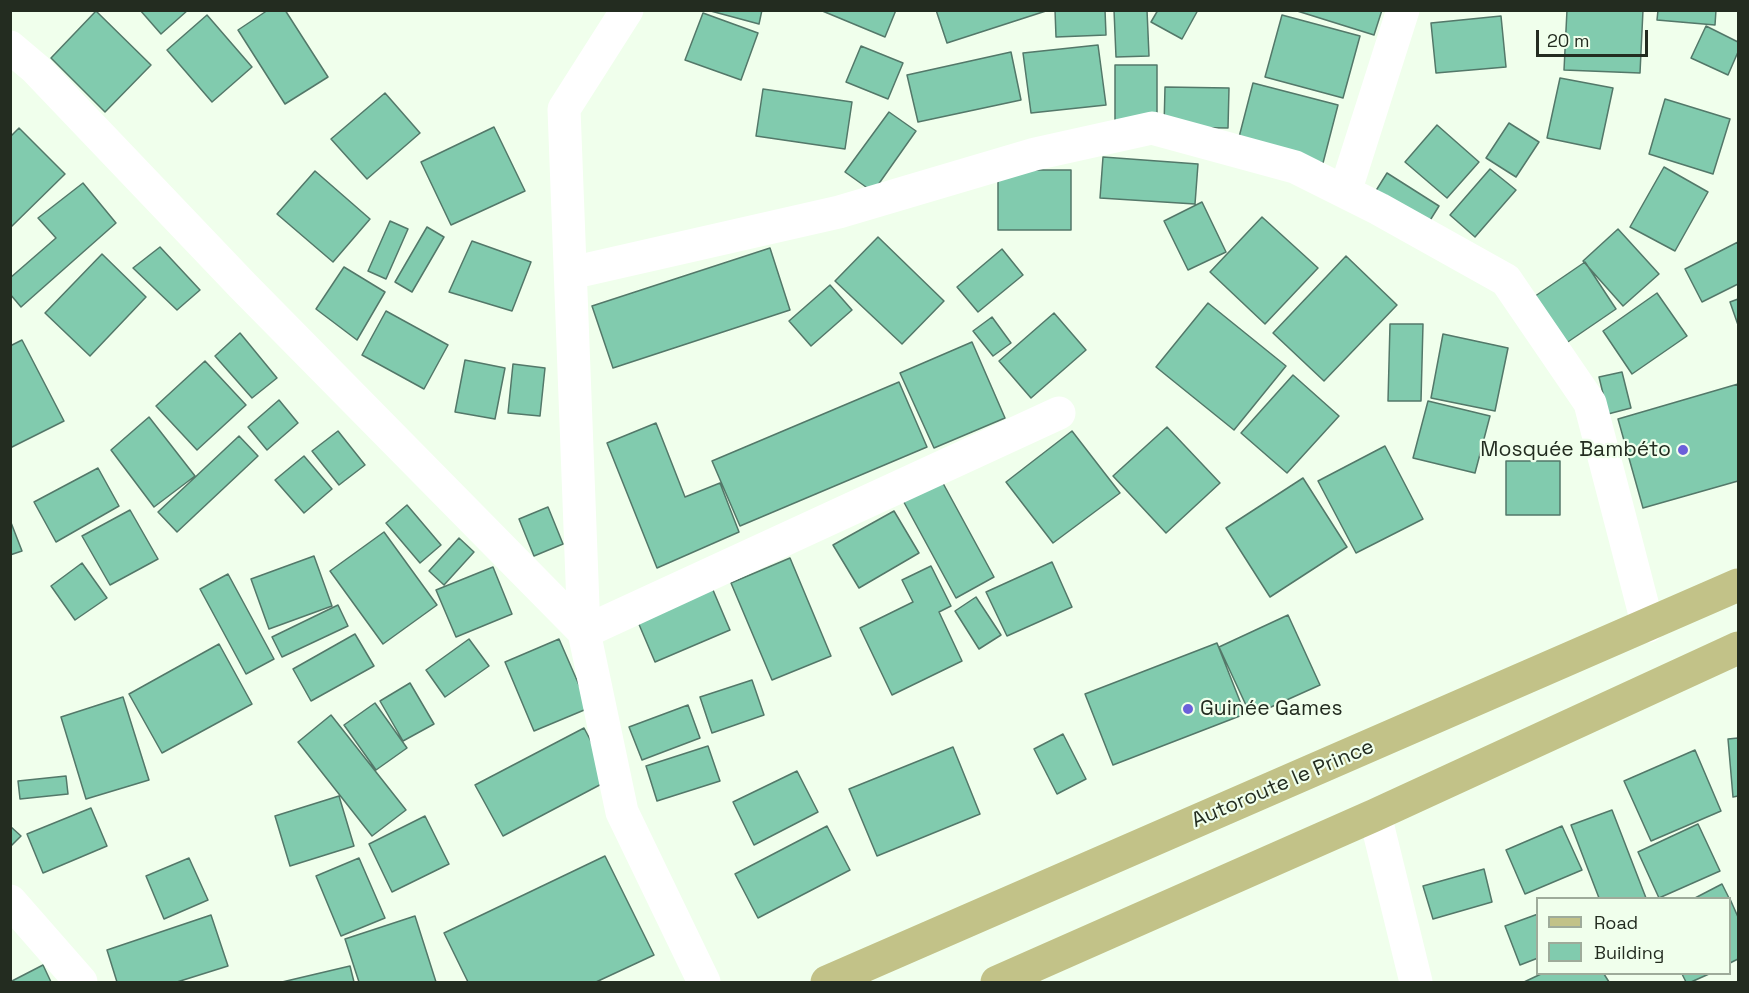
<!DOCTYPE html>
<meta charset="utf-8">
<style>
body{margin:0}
#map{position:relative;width:1749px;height:993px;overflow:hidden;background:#f0ffec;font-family:"Space Grotesk",sans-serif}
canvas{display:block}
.frame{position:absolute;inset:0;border:12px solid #232c20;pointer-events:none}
.legend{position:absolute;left:1536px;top:897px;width:195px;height:78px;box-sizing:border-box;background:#f0ffec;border:2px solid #9eab9a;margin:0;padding:8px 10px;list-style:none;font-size:18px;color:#232c20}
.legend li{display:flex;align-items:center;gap:12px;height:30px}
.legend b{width:30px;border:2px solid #9eab9a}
.scale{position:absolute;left:1536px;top:30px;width:112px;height:27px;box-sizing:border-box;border:3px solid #232c20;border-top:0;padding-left:8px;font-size:18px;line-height:21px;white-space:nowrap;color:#232c20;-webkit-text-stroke:4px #f0ffec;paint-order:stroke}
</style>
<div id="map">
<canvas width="1749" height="993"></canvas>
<div class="frame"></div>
<ul class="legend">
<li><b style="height:8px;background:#c2c288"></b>Road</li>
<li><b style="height:16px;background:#81cbae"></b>Building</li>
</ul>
<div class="scale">20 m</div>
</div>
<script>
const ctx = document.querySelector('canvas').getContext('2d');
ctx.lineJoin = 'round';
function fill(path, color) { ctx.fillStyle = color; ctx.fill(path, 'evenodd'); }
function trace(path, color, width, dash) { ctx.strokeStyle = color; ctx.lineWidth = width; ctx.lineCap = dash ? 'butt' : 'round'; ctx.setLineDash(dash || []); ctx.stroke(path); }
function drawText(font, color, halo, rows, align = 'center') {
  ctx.font = font + ' "Space Grotesk",sans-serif'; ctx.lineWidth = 4.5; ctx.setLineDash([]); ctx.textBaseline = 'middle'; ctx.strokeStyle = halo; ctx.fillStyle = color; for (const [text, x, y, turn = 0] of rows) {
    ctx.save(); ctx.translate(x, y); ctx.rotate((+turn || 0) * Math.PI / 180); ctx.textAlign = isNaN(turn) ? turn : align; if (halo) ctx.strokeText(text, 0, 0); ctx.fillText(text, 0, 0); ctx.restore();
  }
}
const building = new Path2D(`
 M140,10h48l-27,24z
 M268,10h17l43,67 -43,27 -47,-74z
 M707,10h55l-3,14z
 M820,10h76l-11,27z
 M936,10h113l-102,33z
 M1055,10h50l1,25 -50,2z
 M1114,10h33l2,46 -33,1z
 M1158,10h40l-16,29 -31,-17z
 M1294,10h88l-8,25z
 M1567,10h76l-3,63 -76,-3z
 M1658,10h58l-1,15 -58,-5z
 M96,11l55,54 -46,47 -54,-54z
 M703,13l55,20 -17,47 -56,-20z
 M207,15l45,52 -40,35 -45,-52z
 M1282,15l78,21 -17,62 -78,-21z
 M1501,16l5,51 -70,6 -5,-50z
 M1706,26l32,16v10l-10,23 -37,-17z
 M1098,45l8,60 -75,8 -8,-60z
 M861,46l42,17 -15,36 -42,-17z
 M1011,52l10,48 -103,22 -11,-47z
 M1115,65h42v57h-42z
 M1560,78l53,10 -13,61 -53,-11z
 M1253,83l85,22 -15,58 -85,-22z
 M1165,87l64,1 -1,40 -64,-1z
 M763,89l89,13 -7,47 -89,-13z
 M385,93l35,40 -53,46 -36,-40z
 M1665,99l65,20 -17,55 -64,-20z
 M889,112l27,19 -43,61 -28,-20z
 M1509,123l30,19 -23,35 -30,-19z
 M1437,125l42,37 -32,36 -42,-36z
 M494,127l31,64 -74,34 -30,-63z
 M19,128l46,46 -55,54v-91z
 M1103,157l95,7 -3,40 -95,-6z
 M1664,167l44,25 -33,59 -45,-24z
 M1490,169l26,21 -41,47 -25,-22z
 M998,170h73v60h-73z
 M315,171l55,48 -37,43 -56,-48z
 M1387,173l52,33 -15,24 -52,-33z
 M83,183l33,40 -95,84 -11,-13v-16l46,-40 -18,-20z
 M1202,202l24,50 -38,18 -24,-49z
 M1262,217l56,51 -53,56 -55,-52z
 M390,221l18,8 -22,50 -18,-8z
 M427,227l17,10 -32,55 -17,-10z
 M1618,229l41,45 -36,32 -40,-45z
 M878,237l66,64 -42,43 -67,-63z
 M472,241l59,21 -19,49 -63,-19z
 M1738,242v42l-36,18 -17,-33z
 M160,247l40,43 -23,20 -44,-42z
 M770,248l20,62 -177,58 -21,-62z
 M1002,249l21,26 -45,37 -21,-25z
 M102,254l44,43 -56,59 -45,-43z
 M1346,256l51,49 -73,76 -51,-48z
 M1585,262l31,47 -57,39 -31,-47z
 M344,267l41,25 -28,48 -41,-31z
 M830,285l22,25 -41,36 -22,-25z
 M1657,293l30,43 -55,38 -29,-43z
 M1738,299v26l-8,-23z
 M1208,303l78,63 -52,64 -78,-63z
 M386,311l62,34 -24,44 -62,-34z
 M1054,313l32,37 -55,48 -32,-37z
 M992,317l19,26 -18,13 -20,-25z
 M1390,324h33l-2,77h-33z
 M240,333l37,45 -25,20 -37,-42z
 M1443,334l65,14 -13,63 -64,-13z
 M22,340l42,81 -54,27v-102z
 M972,342l33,76 -71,30 -34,-75z
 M465,360l40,8 -10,51 -40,-7z
 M205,361l41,44 -49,45 -41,-44z
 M513,364l32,4 -5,48 -32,-3z
 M1622,372l9,36 -23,6 -9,-37z
 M1293,375l46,41 -52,57 -46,-40z
 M899,382l28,65 -187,79 -28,-65z
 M1738,384v97l-95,27 -25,-89z
 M279,400l19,23 -31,27 -19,-23z
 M1428,401l62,15 -15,57 -62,-15z
 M149,417l46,59 -41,31 -43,-57z
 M656,423l29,74 35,-14 19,49 -82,36 -50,-125z
 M1167,427l53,56 -54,50 -53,-57z
 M338,431l27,34 -26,20 -27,-34z
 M1072,431l48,62 -67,50 -47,-61z
 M239,436l19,20 -81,76 -19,-20z
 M1385,446l38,73 -67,34 -38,-72z
 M304,456l28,33 -28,24 -29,-33z
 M1506,461h54v54h-54z
 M98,468l21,38 -63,36 -22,-40z
 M938,474l56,103 -38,21 -56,-103z
 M1303,478l44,69 -77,50 -44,-69z
 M407,505l34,40 -21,18 -34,-40z
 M548,507l15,37 -29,12 -15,-37z
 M130,510l28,49 -48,26 -28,-49z
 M894,511l25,42 -60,35 -26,-43z
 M10,520l12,31 -12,4z
 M384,532l53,73 -54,39 -53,-73z
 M459,538l15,14 -30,33 -15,-14z
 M314,556l18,50 -63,23 -18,-50z
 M790,558l41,98 -59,24 -41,-97z
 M1052,562l20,45 -65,29 -21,-44z
 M82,563l25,35 -32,22 -24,-34z
 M931,566l20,40 -12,6 23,49 -70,34 -32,-67 53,-26 -11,-22z
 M493,567l19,47 -56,23 -20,-47z
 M228,574l46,85 -28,15 -46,-85z
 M710,583l20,47 -75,32 -20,-47z
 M976,597l25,38 -22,14 -24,-38z
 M338,605l10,21 -66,31 -10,-20z
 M1288,615l32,70 -69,31 -32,-69z
 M355,634l19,32 -63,35 -18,-32z
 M469,639l20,27 -44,31 -19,-27z
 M559,639l30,69 -55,23 -29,-69z
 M1217,643l28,71 -132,51 -28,-71z
 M219,644l33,60 -90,49 -33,-59z
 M752,680l12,35 -52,18 -12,-36z
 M410,683l24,41 -31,17 -23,-40z
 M123,697l26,83 -63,19 -25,-82z
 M375,703l32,45 -31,22 -32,-45z
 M688,705l12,33 -58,22 -13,-33z
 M331,715l75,95 -34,26 -74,-94z
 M584,728l27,51 -108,57 -28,-51z
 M1063,734l23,45 -29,15 -23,-45z
 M1738,738v58l-5,1 -5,-58z
 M708,746l12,35 -63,20 -11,-35z
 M953,747l27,67 -103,42 -28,-67z
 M1695,750l26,61 -70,30 -27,-60z
 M797,771l21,41 -64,33 -21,-43z
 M66,776l2,18 -48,5 -2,-18z
 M339,796l15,50 -64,20 -15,-50z
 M91,808l16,38 -64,27 -16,-39z
 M1612,810l34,88h-47l-28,-73z
 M425,816l24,48 -57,28 -23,-48z
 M1698,824l22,47 -61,27 -21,-46z
 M10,826l11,10 -11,11z
 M827,826l23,44 -92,48 -23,-44z
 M1562,826l20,44 -57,24 -19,-44z
 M605,856l49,99 -58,27h-128l-24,-49z
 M189,858l19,42 -44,19 -18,-43z
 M359,858l26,60 -44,18 -25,-60z
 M1484,869l8,33 -59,17 -10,-33z
 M1722,884l7,14h-34z
 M1730,899l8,18v42l-8,4z
 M1538,914v44l-18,7 -15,-39z
 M211,915l17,51 -51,16h-60l-10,-32z
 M415,916l21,66h-77l-14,-43z
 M43,965l8,17h-41z
 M350,966l4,16h-72z
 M1541,974h63l5,8h-85z
 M1682,974h27l-18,8h-5z`);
fill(building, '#81cbae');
trace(building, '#537869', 1.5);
trace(new Path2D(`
 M627,10l-63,99 20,523 38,180 82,170
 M10,47l26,22 207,217 341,346 475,-219
 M1345,192l58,-182
 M571,273l268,-61 196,-58 117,-26 143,39 84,42 127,71 84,123 58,223
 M1375,815l41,167
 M10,901l71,81`), '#fff', 33);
trace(new Path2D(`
 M827,982l911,-397
 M997,982l378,-167 363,-167`), '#c2c288', 33);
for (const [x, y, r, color] of [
 [1683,450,6,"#6b60da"],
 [1188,709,6,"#6b60da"]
]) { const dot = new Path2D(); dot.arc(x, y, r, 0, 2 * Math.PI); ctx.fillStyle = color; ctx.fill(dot); trace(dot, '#f0ffec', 2); }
drawText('21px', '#232c20', '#f0ffec', [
 ["Mosquée Bambéto",1671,450],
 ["Guinée Games",1200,709,"left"]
], 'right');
drawText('21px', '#232c20', '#f0ffec', [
 ["Autoroute le Prince",1283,784,-23]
]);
</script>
